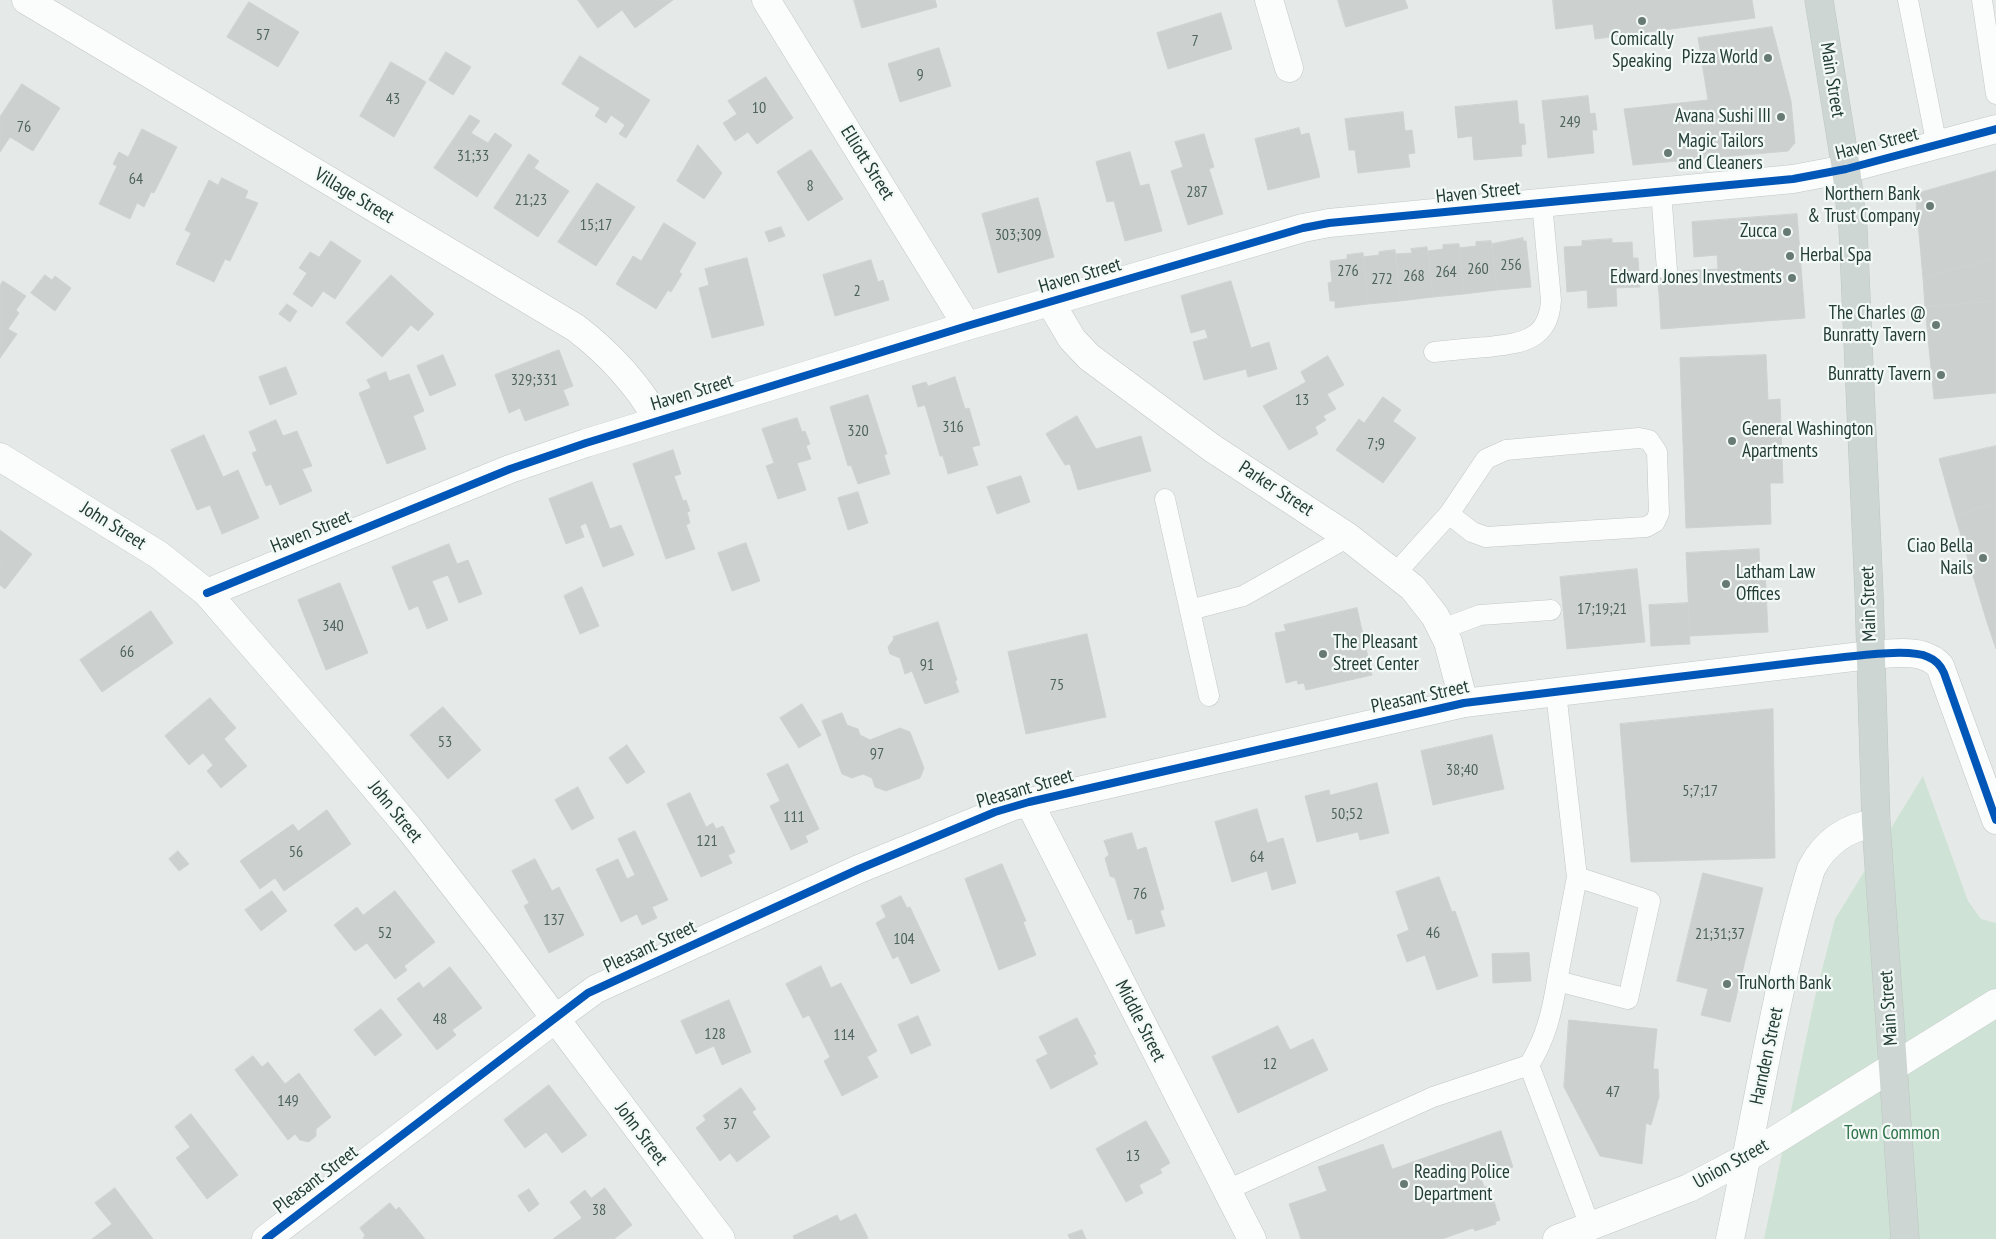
<!DOCTYPE html>
<style>
body{margin:0}
canvas{display:block;background:#e5eae8}
</style>
<canvas width="1996" height="1239"></canvas>
<script>
const ctx = document.querySelector('canvas').getContext('2d');
ctx.lineJoin = 'round';
function fill(path, color) { ctx.fillStyle = color; ctx.fill(path, 'evenodd'); }
function trace(path, color, width, dash) { ctx.strokeStyle = color; ctx.lineWidth = width; ctx.lineCap = dash ? 'butt' : 'round'; ctx.setLineDash(dash || []); ctx.stroke(path); }
function drawText(font, color, halo, rows, align = 'center') {
  ctx.font = font + ' "PT Sans Narrow",sans-serif'; ctx.lineWidth = 4.5; ctx.setLineDash([]); ctx.textBaseline = 'middle'; ctx.strokeStyle = halo; ctx.fillStyle = color; for (const [text, x, y, turn = 0] of rows) {
    ctx.save(); ctx.translate(x, y); ctx.rotate((+turn || 0) * Math.PI / 180); ctx.textAlign = isNaN(turn) ? turn : align; if (halo) ctx.strokeText(text, 0, 0); ctx.fillText(text, 0, 0); ctx.restore();
  }
}
fill(new Path2D(`
 M1923,776l45,125 13,18 15,4v316h-232l50,-238 21,-82z`), '#cee3d5');
const building = new Path2D(`
 M578,0h95l-38,28 -13,-18 -24,18z
 M854,0h81l2,7 -75,21z
 M1338,0h67l3,8 -62,19z
 M1553,0h199l3,18 -160,21 -2,-15 -37,5z
 M249,2l50,30 -21,35 -51,-30z
 M1221,13l11,36 -64,20 -11,-36z
 M1772,27l19,74 4,42 -7,8 -155,14 -9,-56 84,-9 -10,-62z
 M939,48l12,38 -51,16 -12,-38z
 M446,52l25,15 -18,28 -24,-15z
 M580,56l70,44 -24,38 -7,-4 6,-9 -14,-10 -5,8 -11,-7 5,-8 -38,-24z
 M391,62l35,20 -32,55 -34,-21z
 M766,77l27,41 -36,26 -9,-12 -13,9 -12,-18 14,-9 -9,-13z
 M22,84l38,24 -27,43 -23,-14 -10,15v-35z
 M1588,96l2,18 5,-1 2,17h-5l2,23 -46,5 -6,-57z
 M1517,101l2,23h5l2,20 -5,1 1,11 -48,4 -2,-24 -14,2 -3,-31z
 M1403,112l2,19 7,-1 3,23 -7,1 2,13 -52,6 -3,-23h-6l-4,-31z
 M470,115l10,6 -9,12 17,10 7,-10 17,12 -35,52 -43,-29z
 M1299,128l2,7 8,-2 11,44 -52,13 -13,-51z
 M142,129l35,18 -23,46 -3,-1 -7,15 -7,-4 -7,16 -31,-15 18,-38 -4,-2 6,-12 9,5z
 M1204,134l10,33 -5,2 14,45 -35,11 -17,-54 12,-4 -8,-25z
 M698,145l24,28 -18,26 -27,-18z
 M811,150l32,49 -35,22 -31,-49z
 M1130,152l10,34 9,-2 13,47 -37,10 -11,-40 -7,1 -11,-40z
 M529,154l10,7 -5,7 35,23 -31,46 -44,-29z
 M1996,171v87l-73,20 -7,-77 6,-9z
 M222,178l26,13 -3,7 13,5 -28,58 -5,-2 -11,23 -38,-18 15,-31 -6,-3 24,-50 9,5z
 M597,183l38,24 -39,59 -38,-24z
 M1038,198l16,59 -56,16 -16,-59z
 M1797,214l8,104 -144,11 -2,-35 42,-3 -2,-21 19,-1 -1,-14 -23,2 -2,-35z
 M664,223l32,20 -17,29 3,2 -11,18 -3,-2 -12,19 -40,-25 17,-28 8,5z
 M781,227l4,9 -16,6 -4,-10z
 M1523,238v3h3l5,46 -34,3 -5,-46z
 M1612,239v4l20,-1 1,16h5l2,29 -24,1 1,18 -29,2 -1,-18 -20,2 -3,-45 18,-1v-5z
 M331,241l30,20 -26,38 -12,-8 -11,16 -19,-13 14,-21 -8,-5 11,-16 9,5z
 M1491,241l6,49 -33,4 -5,-46 17,-2v-4z
 M1459,244l5,50 -31,3 -5,-46 15,-2v-4z
 M1427,247l6,50 -33,4 -4,-47 16,-1 -1,-4z
 M1395,250l5,51 -32,3 -5,-47 16,-2v-3z
 M1363,253l5,51 -33,4v-7h-5l-2,-18 4,-1 -2,-21 17,-2v-4z
 M747,258l17,67 -52,13 -13,-50 10,-3 -4,-16z
 M1996,258v43l-71,6 -2,-29z
 M871,260l7,22 5,-2 6,20 -54,16 -12,-41z
 M1699,270l2,21 -42,3 -2,-20z
 M45,275l7,5 3,-4 16,12 -16,23 -24,-18z
 M391,275l43,39 -16,17 -7,-6 -29,32 -36,-34z
 M3,281l23,15 -10,14 3,3 -11,16 9,5 -17,24v-72z
 M1231,281l20,67 18,-6 8,27 -29,8 -2,-8 -42,11 -11,-38 15,-4 -3,-9 -14,4 -10,-37z
 M1996,301v92l-62,6 -9,-92z
 M287,304l10,7 -7,11 -11,-8z
 M559,350l14,36 -10,4 6,15 -44,16 -5,-13 -11,5 -14,-38z
 M443,355l13,30 -26,11 -13,-30z
 M1766,355l2,45 12,-1 3,84h-13l1,41 -85,4 -6,-170z
 M1328,356l16,29 -17,9 9,15 -13,7 3,4 -11,7 3,7 -29,16 -26,-44 43,-24 -5,-10z
 M286,367l11,27 -27,11 -11,-28z
 M386,372l3,9 20,-7 15,37 -11,5 13,33 -39,15 -28,-71 12,-5 -4,-8z
 M955,377l10,32 4,-1 11,37 -8,2 6,18 -30,9 -5,-18h-3l-15,-51 -7,2 -6,-21 14,-4 2,4z
 M868,395l19,59 -3,1 6,19 -32,10 -7,-19 -3,1 -18,-59z
 M1383,397l18,13 -8,11 23,17 -33,45 -47,-33 23,-31 5,4z
 M1077,416l19,33 45,-13 10,35 -73,19 -8,-26 -5,1 -19,-31z
 M797,418l5,14 3,-1 5,13 -4,2 5,13 -14,4 9,27 -28,9 -12,-33 8,-3 -12,-34z
 M276,420l7,16 14,-5 15,35 -10,3 10,22 -32,14 -9,-21 -5,2 -14,-33 5,-2 -8,-19z
 M204,435l19,42 15,-7 21,48 -37,16 -12,-29 -13,5 -26,-60z
 M1996,446v56l-41,14 -16,-57z
 M673,450l8,24 -7,2 9,25 3,-1 4,11 -3,1 3,11 -4,2 9,24 -29,10 -33,-95z
 M1021,476l9,26 -33,12 -10,-27z
 M592,482l18,47 11,-4 13,30 -31,12 -17,-44 -6,3 4,11 -18,7 -17,-45z
 M858,492l10,31 -20,7 -10,-32z
 M1996,502v114l-10,3 -31,-103z
 M0,530l32,24 -27,35 -5,-4z
 M746,543l14,38 -28,10 -14,-38z
 M449,544l8,20 11,-4 14,34 -23,9 -11,-28 -16,6 16,39 -21,9 -9,-23 -9,4 -17,-43z
 M1759,549l1,19h5l3,64 -78,4 -4,-83z
 M1637,569l8,73 -78,7 -7,-72z
 M340,583l28,70 -42,17 -28,-70z
 M582,587l17,39 -19,8 -16,-38z
 M1688,603l2,41 -39,2 -2,-41z
 M1357,608l15,67 -66,15 -2,-7 -6,1 -1,-4 -11,3 -11,-50 11,-2 -2,-6z
 M151,611l22,32 -71,49 -22,-32z
 M1996,616v33l-10,-30z
 M938,622l19,58 -2,1 4,11 -34,12 -13,-33 -7,3 -5,-16 -10,-4 -2,-7 6,-8 -1,-2z
 M1087,634l19,83 -80,17 -18,-82z
 M210,698l26,30 -12,11 23,27 -26,22 -14,-17 6,-6 -10,-12 -14,12 -24,-29z
 M802,704l19,31 -22,13 -19,-30z
 M443,707l38,43 -33,29 -38,-44z
 M1773,709l2,149 -144,4 -11,-138z
 M842,713l5,12 11,4 2,6 10,5 30,-12 10,4 14,36 -4,10 -34,13 -11,-4 -3,-9 -9,-4 -11,4 -10,-4 -20,-53z
 M1492,735l12,54 -71,16 -12,-54z
 M627,745l18,27 -18,12 -18,-26z
 M788,764l31,65 -14,7 3,6 -17,8 -21,-44 10,-5 -13,-27z
 M1377,783l12,50 -29,7 -2,-8 -41,10 -12,-46 24,-6 1,5z
 M578,787l16,31 -22,12 -17,-30z
 M690,793l16,34 7,-4 3,6 7,-3 12,26 -7,3 4,8 -31,14 -34,-73z
 M1257,809l10,34 16,-5 13,45 -24,7 -5,-19 -35,11 -17,-60z
 M327,810l24,34 -67,47 -9,-13 -15,11 -20,-28 53,-37 5,7z
 M635,831l33,69 -16,7 5,11 -15,7 -5,-11 -16,8 -25,-53 22,-10 9,20 8,-4 -17,-36z
 M1132,833l5,17 9,-3 18,62 -4,2 5,15 -29,8 -4,-15 -4,1 -13,-42 -5,-2 -5,-18 4,-3 -5,-14z
 M178,851l11,13 -10,7 -10,-12z
 M535,859l17,32 7,-4 25,48 -35,18 -25,-47 5,-3 -17,-32z
 M1002,864l24,57 -3,1 13,33 -37,15 -34,-91z
 M1703,873l60,15 -33,134 -29,-7 7,-26 -31,-8z
 M1439,877l13,35 3,-1 23,65 -41,14 -12,-35 -18,7 -10,-27 12,-5 -13,-38z
 M272,891l15,20 -26,20 -16,-21z
 M395,891l40,51 -31,24 3,4 -12,9 -28,-36 -12,8 -21,-26 23,-18 6,8z
 M901,896l6,12 3,-1 30,64 -29,13 -13,-28 -5,3 -17,-36 10,-6 -5,-11z
 M1529,953l2,28 -38,2 -1,-29z
 M821,966l10,22 10,-5 36,68 -10,6 11,20 -36,19 -18,-35 6,-4 -21,-42 -6,3 -17,-34z
 M450,967l32,41 -30,22 4,5 -19,15 -40,-51 22,-17 4,6z
 M729,1000l22,52 -29,13 -8,-19 -18,8 -15,-33z
 M381,1009l21,26 -27,21 -21,-26z
 M918,1016l13,29 -20,9 -13,-29z
 M1077,1018l19,36 -3,1 5,9 -47,25 -15,-29 12,-6 -9,-17z
 M1569,1020l88,9 -4,40h5l1,28 -8,28 -5,-2 -4,41 -42,-8 -36,-69z
 M1278,1026l12,24 23,-11 15,31 -90,43 -26,-56z
 M253,1056l9,11 6,-5 17,22 14,-11 32,44 -15,12v7l-7,6 -9,-2 -5,-6 -7,6 -53,-70z
 M549,1085l38,50 -25,18 -16,-21 -21,16 -21,-28z
 M741,1088l15,21 -4,3 18,25 -33,25 -7,-9 -10,8 -24,-33 10,-8 -3,-4z
 M191,1114l47,61 -31,24 -31,-41 14,-11 -15,-20z
 M1146,1121l24,42 -10,6 2,4 -23,12 4,8 -17,9 -30,-53z
 M1501,1131l12,36 -32,11 3,9 5,-1 11,34 -5,2 1,2 -21,7 -2,-3 -31,11h-141l-12,-35 38,-13 -9,-24 65,-23 9,25z
 M115,1188l38,51h-61l20,-15 -17,-21z
 M605,1188l27,37 -18,14h-61l29,-21 -12,-16 15,-12 6,8z
 M529,1189l10,15 -10,8 -11,-16z
 M390,1203l6,7 3,-3 26,32h-62l2,-4 -5,-7z
 M856,1214l12,24 -2,1h-72l-1,-3 44,-21 3,6z
 M1082,1230l4,9h-16l-2,-4z`);
fill(building, '#ccd1cf');
trace(building, '#ced3d1', 1);
const lane = new Path2D(`
 M1908,0l29,146
 M1982,0l14,94
 M1661,191l6,79
 M1434,352c18,-2 36,-4 54,-5 33,-4 61,-6 63,-47l-9,-97
 M1165,499l44,197
 M1395,574l54,-60 37,-55 20,-9 133,-12 10,2 8,12 2,61 -4,9 -9,5 -160,10 -14,-5 -23,-18
 M1190,610l53,-14 105,-59
 M1442,629l38,-14 71,-5
 M1556,692l21,185 -20,104 71,18 22,-98 -73,-24
 M1529,1065c17,-27 23,-53 28,-84
 M1227,1190l206,-93 96,-32 61,161`);
const street = new Path2D(`
 M26,0l550,328c34,26 60,54 82,92
 M766,0l201,326
 M1269,0l20,68
 M1050,302l22,37 17,18 123,91 136,89 65,51 22,28 13,26 16,61
 M1870,655c23,-1 53,-8 70,11l56,154
 M1029,802l223,437
 M266,1239l289,-220`);
const secondary = new Path2D(`
 M0,457l159,98 48,38 132,152 70,83 91,117 221,294
 M207,593l303,-124 76,-26 381,-117 336,-98 26,-5 464,-44 53,-10 150,-40
 M555,1019l41,-30 263,-120 154,-63 451,-103 406,-48
 M1557,1239l132,-51 59,-31 248,-154
 M1730,1239c26,-123 45,-249 81,-370 14,-27 35,-42 65,-46`);
const primary = new Path2D(`
 M1819,0l27,169 7,59 16,366 7,229 29,416`);
trace(lane, '#c2c7c5', 21);
trace(street, '#c2c7c5', 29);
trace(secondary, '#c0c8c5', 29);
trace(primary, '#bdc6c3', 29);
trace(lane, '#fbfcfc', 20);
trace(street, '#fbfcfc', 28);
trace(secondary, '#fbfcfc', 28);
trace(primary, '#ced6d4', 28);
trace(new Path2D(`
 M207,593l303,-124 76,-26 381,-117 336,-98 26,-5 464,-44 53,-10 150,-40
 M266,1239l322,-246 271,-124 136,-57 34,-10 435,-99 353,-43c24,-2 91,-13 111,-3 8,3 13,9 16,16l52,147`), '#0057b8', 8);
for (const [x, y, r, color] of [
 [1642,21,5,"#677a74"],
 [1768,58,5,"#677a74"],
 [1781,117,5,"#677a74"],
 [1668,153,5,"#677a74"],
 [1930,206,5,"#677a74"],
 [1787,232,5,"#677a74"],
 [1790,256,5,"#677a74"],
 [1792,278,5,"#677a74"],
 [1936,325,5,"#677a74"],
 [1941,375,5,"#677a74"],
 [1732,441,5,"#677a74"],
 [1983,558,5,"#677a74"],
 [1726,584,5,"#677a74"],
 [1323,654,5,"#677a74"],
 [1727,984,5,"#677a74"],
 [1404,1184,5,"#677a74"]
]) { const dot = new Path2D(); dot.arc(x, y, r, 0, 2 * Math.PI); ctx.fillStyle = color; ctx.fill(dot); trace(dot, '#f3f9f6', 2); }
drawText('16px', '#4e635d', null, [
 ["57",263,35],
 ["7",1195,41],
 ["9",920,75],
 ["43",393,99],
 ["10",759,108],
 ["249",1570,122],
 ["76",24,127],
 ["31;33",473,156],
 ["64",136,179],
 ["8",810,186],
 ["287",1197,192],
 ["21;23",531,200],
 ["15;17",596,225],
 ["303;309",1018,235],
 ["256",1511,265],
 ["260",1478,269],
 ["276",1348,271],
 ["264",1446,272],
 ["268",1414,276],
 ["272",1382,279],
 ["2",857,291],
 ["329;331",534,380],
 ["13",1302,400],
 ["316",953,427],
 ["320",858,431],
 ["7;9",1376,444],
 ["17;19;21",1602,609],
 ["340",333,626],
 ["66",127,652],
 ["91",927,665],
 ["75",1057,685],
 ["53",445,742],
 ["97",877,754],
 ["38;40",1462,770],
 ["5;7;17",1700,791],
 ["50;52",1347,814],
 ["111",794,817],
 ["121",707,841],
 ["56",296,852],
 ["64",1257,857],
 ["76",1140,894],
 ["137",554,920],
 ["52",385,933],
 ["46",1433,933],
 ["21;31;37",1720,934],
 ["104",904,939],
 ["48",440,1019],
 ["128",715,1034],
 ["114",844,1035],
 ["12",1270,1064],
 ["47",1613,1092],
 ["149",288,1101],
 ["37",730,1124],
 ["13",1133,1156],
 ["38",599,1210]
]);
drawText('19px', '#233d36', '#f3f9f6', [
 ["Comically",1642,40,"center"],
 ["Speaking",1642,62,"center"],
 ["Pizza World",1758,58],
 ["Avana Sushi III",1771,117],
 ["Magic Tailors",1678,142,"left"],
 ["and Cleaners",1678,164,"left"],
 ["Northern Bank",1920,195],
 ["& Trust Company",1920,217],
 ["Zucca",1777,232],
 ["Herbal Spa",1800,256,"left"],
 ["Edward Jones Investments",1782,278],
 ["The Charles @",1926,314],
 ["Bunratty Tavern",1926,336],
 ["Bunratty Tavern",1931,375],
 ["General Washington",1742,430,"left"],
 ["Apartments",1742,452,"left"],
 ["Ciao Bella",1973,547],
 ["Nails",1973,569],
 ["Latham Law",1736,573,"left"],
 ["Offices",1736,595,"left"],
 ["The Pleasant",1333,643,"left"],
 ["Street Center",1333,665,"left"],
 ["TruNorth Bank",1737,984,"left"],
 ["Reading Police",1414,1173,"left"],
 ["Department",1414,1195,"left"]
], 'right');
drawText('19px', '#233d36', '#f3f9f6', [
 ["Main Street",1832,80,81],
 ["Haven Street",1877,144,-14],
 ["Elliott Street",867,163,58],
 ["Haven Street",1478,193,-6],
 ["Village Street",354,196,31],
 ["Haven Street",1080,276,-16],
 ["Haven Street",692,393,-17],
 ["Parker Street",1276,489,33],
 ["John Street",113,526,32],
 ["Haven Street",311,532,-22],
 ["Main Street",1869,604,-92],
 ["Pleasant Street",1420,697,-12],
 ["Pleasant Street",1025,789,-16],
 ["John Street",395,812,51],
 ["Pleasant Street",650,947,-25],
 ["Main Street",1889,1008,-94],
 ["Middle Street",1140,1021,63],
 ["Harnden Street",1767,1056,-78],
 ["John Street",641,1134,53],
 ["Union Street",1731,1164,-29],
 ["Pleasant Street",316,1180,-37]
]);
drawText('19px', '#2e7349', '#f3f9f6', [
 ["Town Common",1892,1134]
]);
</script>
